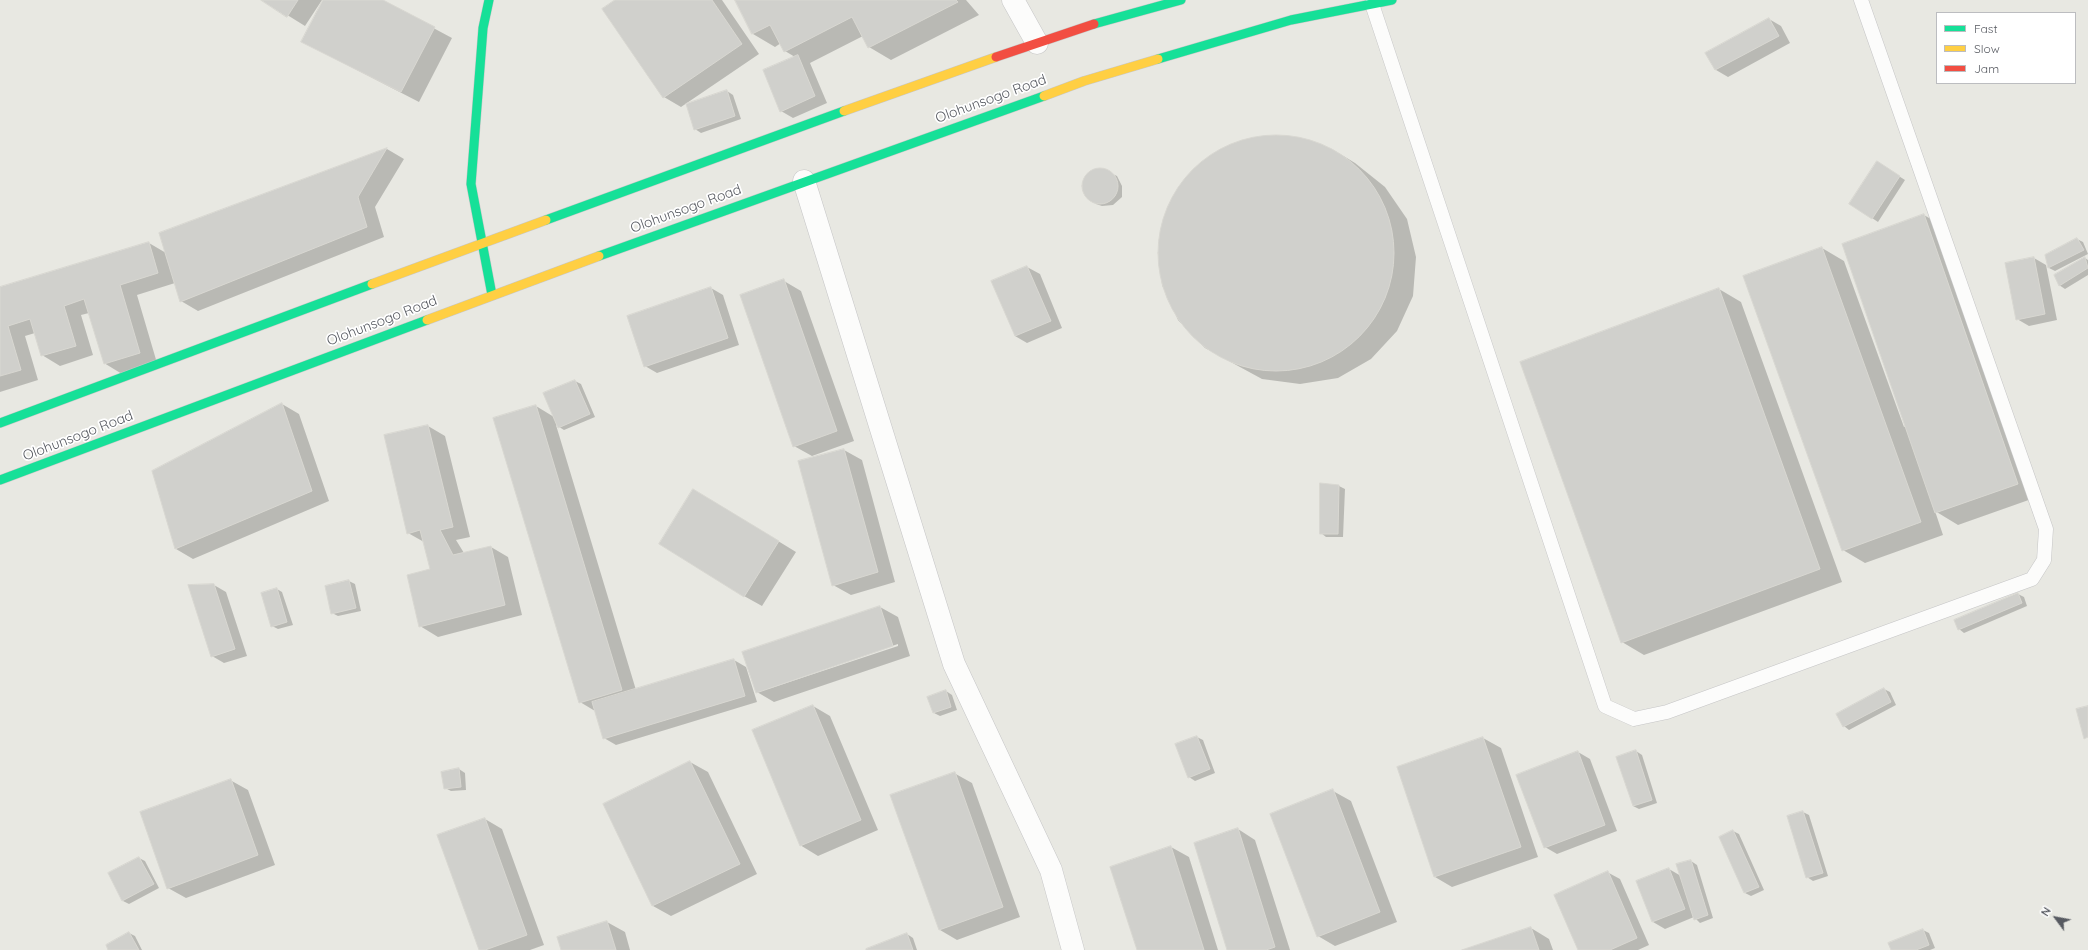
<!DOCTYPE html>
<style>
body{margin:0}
#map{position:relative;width:2088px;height:950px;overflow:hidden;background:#e8e8e2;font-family:Quicksand,sans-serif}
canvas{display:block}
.legend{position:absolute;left:1936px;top:12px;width:140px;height:72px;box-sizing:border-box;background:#fff;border:1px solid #bcbdc0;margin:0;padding:5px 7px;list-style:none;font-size:12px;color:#575a61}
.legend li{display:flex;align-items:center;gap:8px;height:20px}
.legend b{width:20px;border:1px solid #bcbdc0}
.north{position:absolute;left:2036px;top:898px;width:40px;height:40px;-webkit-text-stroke:3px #fff;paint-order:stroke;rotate:302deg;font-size:11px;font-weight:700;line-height:16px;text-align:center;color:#575a61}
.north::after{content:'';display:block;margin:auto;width:14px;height:18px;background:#575a61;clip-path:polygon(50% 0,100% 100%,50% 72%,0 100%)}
</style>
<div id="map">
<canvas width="2088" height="950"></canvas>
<ul class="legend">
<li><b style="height:5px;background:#16e098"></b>Fast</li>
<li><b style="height:5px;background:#ffcf43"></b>Slow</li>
<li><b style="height:5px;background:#f24e42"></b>Jam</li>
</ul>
<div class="north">N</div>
</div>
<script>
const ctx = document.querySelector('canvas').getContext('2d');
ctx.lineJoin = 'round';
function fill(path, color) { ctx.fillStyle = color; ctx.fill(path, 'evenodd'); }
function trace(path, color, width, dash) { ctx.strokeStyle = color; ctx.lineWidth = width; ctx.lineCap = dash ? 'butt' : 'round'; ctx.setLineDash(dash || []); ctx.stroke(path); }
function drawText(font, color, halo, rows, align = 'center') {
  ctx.font = font + ' Quicksand,sans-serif'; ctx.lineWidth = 3.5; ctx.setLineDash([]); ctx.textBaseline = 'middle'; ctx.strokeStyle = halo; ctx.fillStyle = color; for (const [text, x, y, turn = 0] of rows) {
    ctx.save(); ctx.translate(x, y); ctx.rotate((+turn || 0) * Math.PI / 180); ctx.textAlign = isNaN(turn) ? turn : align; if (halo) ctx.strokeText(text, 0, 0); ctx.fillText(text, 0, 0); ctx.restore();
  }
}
fill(new Path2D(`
 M263,0h59l-17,26z
 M324,0h57l71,38 -33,64 -99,-51z
 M617,0h105l37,54 -78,53 -17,-10z
 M736,0h230l13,15 -88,45 -22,-13 -6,-11 -53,27 17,40 -34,15 -12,-7 14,-54 -10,-6 -4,-8 -6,4 -22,-13z
 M1769,19l12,7 9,17 -62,34 -12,-7 -10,-17z
 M727,91l6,4 8,24 -40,14 -6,-4z
 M1295,137l37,12 23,14 30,24 22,32 9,38 -3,39 -16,35 -26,28 -33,19 -38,6 -38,-5 -57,-31 -27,-28 -16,-35 -3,-38 9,-39 21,-33 30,-24 37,-13z
 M387,149l17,10 -29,48 9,30 -186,74 -17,-10 -6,-18 -38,12 20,68 -35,11 -18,-11 -15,-50 -8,2 12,40 -33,11 -18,-11 -7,-22 -10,3 13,44 -38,12v-104l149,-45 17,10 -5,-19z
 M1883,166l22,14 -27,42 -27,-18z
 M1101,169l16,7 5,10v11l-9,8 -11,1 -6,-2 -6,-4 -7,-9 1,-11 2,-5 9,-5z
 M1924,215l22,13 94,268 -82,29 -23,-14 8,24 -78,28 -22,-13 -21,-302 22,13 60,166 2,-1z
 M2077,239l6,3 5,12 -33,17 -6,-3 -3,-13z
 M2034,258l12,7 11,55 -28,6 -12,-7z
 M2085,258l3,2v15l-23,14 -6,-4z
 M1027,267l13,7 22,54 -35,15 -12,-7 -22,-54z
 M784,281l17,10 53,150 -42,15 -18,-10z
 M711,288l12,7 16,50 -82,28 -12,-7z
 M1719,289l22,13 101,280 -198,73 -22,-13z
 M575,381l6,3 14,33 -31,13 -8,-5 80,265 98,-30 12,7 11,35 -141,43 -12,-7 -9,-27 -15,-9 -44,-296 18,11z
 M282,404l17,10 30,87 -136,58 -17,-10z
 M428,426l17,10 25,101 -14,3 8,13 27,-6 17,10 14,58 -84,22 -18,-11 11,-56 -7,-28 -16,-9z
 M844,450l18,10 33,122 -44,13 -18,-10z
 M1339,486l6,3 -2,48h-17l-5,-4z
 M711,500l85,52 -34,54 -18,-10z
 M349,581l6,3 6,27 -23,5 -6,-3z
 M214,585l12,7 21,64 -23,7 -12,-7z
 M277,589l5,3 11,33 -15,4 -6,-3z
 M2018,594l6,3 3,9 -63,27 -5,-4z
 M880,607l18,10 12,39 -136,46 -17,-10zM898,644v2l-130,43v-2z
 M1884,689l6,3 6,13 -47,25 -5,-4z
 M946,691l6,4 5,15 -17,6 -6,-3z
 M813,706l17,10 48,114 -60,26 -18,-11z
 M1197,737l6,3 12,33 -20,8 -6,-4z
 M1483,738l18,10 37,109 -86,30 -17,-10 -37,-110z
 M1636,751l6,4 15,48 -18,6 -6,-3z
 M1578,752l12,7 27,72 -60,23 -12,-7z
 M690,762l18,10 49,102 -86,42 -18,-10z
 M459,769l6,4 1,17 -15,1 -6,-3z
 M954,773l18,10 48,134 -63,23 -17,-10z
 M230,780l18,10 27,75 -89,33 -18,-10z
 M1333,791l18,10 46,121 -62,24 -17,-10z
 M1803,812l6,3 19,61 -15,5 -6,-4z
 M485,819l17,10 42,116 -14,5h-50z
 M1238,829l17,11 35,110h-62z
 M1733,831l6,3 25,56 -13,6 -6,-3z
 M1171,847l18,10 29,93h-80z
 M139,858l6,3 14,27 -30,16 -6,-3 -14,-28z
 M1691,861l6,4 16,53 -13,5 -6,-6 -29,12 -12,-7 16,-53 12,7z
 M1607,872l13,7 29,66 -11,5h-59z
 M607,922l18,10 5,18h-68z
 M1531,928l18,11 4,11h-88z
 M1923,930l6,3 6,15 -5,2h-37z
 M129,933l6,3 7,14h-32z
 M907,934l6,4 4,12h-50z`), '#0003');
const building = new Path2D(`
 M261,0h37l-11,17z
 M323,0h60l52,27 -34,65 -100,-50z
 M615,0h97l30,44 -79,54 -61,-89z
 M735,0h221l2,2 -90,46 -16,-31 -68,35 -14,-27 -18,9z
 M1769,18l10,18 -64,34 -10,-17z
 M798,55l17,41 -35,16 -17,-42z
 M727,90l8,26 -41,14 -8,-26z
 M1158 253a118 118 0 1 1 236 0a118 118 0 1 1-236 0Z
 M387,148l-29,49 9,30 -187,75 -21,-69z
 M1877,161l23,15 -28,43 -23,-15z
 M1082 186a18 18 0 1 1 36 0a18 18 0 1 1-36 0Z
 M1924,214l94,270 -83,29 -93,-269z
 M2077,238l7,12 -36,18 -3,-13z
 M149,242l9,31 -38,12 20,68 -36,11 -20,-65 -20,7 12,40 -35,10 -11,-37 -22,7 13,44 -21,6v-89z
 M1822,247l99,275 -79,29 -99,-275z
 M2034,257l11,57 -29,6 -11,-57z
 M2085,257l3,11 -29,18 -5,-11z
 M1027,266l24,55 -36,15 -24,-55z
 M784,279l53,152 -44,16 -53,-152z
 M711,287l17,51 -84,29 -17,-51z
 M1719,288l101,281 -199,74 -101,-281z
 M575,380l15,34 -32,14 -15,-35z
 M282,403l30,88 -137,58 -23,-78z
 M536,405l86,285 -43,13 -86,-285z
 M428,425l25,102 -13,3 13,25 38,-9 14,59 -86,22 -12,-52 23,-6 -10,-39 -13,4 -23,-99z
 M844,449l34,123 -46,14 -34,-125z
 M1320,483l19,2 -1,49h-18z
 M693,489l86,52 -35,56 -85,-53z
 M349,580l7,28 -25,6 -6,-28z
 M214,584l21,65 -24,8 -23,-72z
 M277,588l10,34 -16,5 -10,-34z
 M2018,593l4,10 -64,27 -4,-10z
 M880,606l13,40 -137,47 -14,-41z
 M734,659l11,37 -142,43 -11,-37z
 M1884,688l7,14 -48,25 -7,-13z
 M946,690l5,17 -18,6 -6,-16z
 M813,705l48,115 -61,26 -48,-116z
 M2088,706v31l-4,2 -8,-30z
 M1197,736l13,33 -22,9 -13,-34z
 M1483,737l38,110 -87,30 -37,-110z
 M1636,750l16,50 -19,6 -17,-49z
 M1578,751l27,74 -61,23 -28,-73z
 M690,761l50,103 -88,42 -49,-102z
 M459,768l2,19 -17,2 -3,-17z
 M955,772l48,135 -64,23 -49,-135z
 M231,779l27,76 -91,34 -27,-77z
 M1333,789l47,123 -63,25 -47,-123z
 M1803,811l20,62 -17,5 -19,-62z
 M485,818l42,117 -42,15h-6l-42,-115z
 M1238,828l37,119 -9,3h-39l-33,-107z
 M1733,830l26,57 -15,6 -25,-56z
 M1171,846l33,104h-67l-27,-83z
 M139,857l15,27 -32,17 -14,-28z
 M1691,860l17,55 -14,5 -18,-56z
 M1669,868l16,41 -33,13 -16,-41z
 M1608,871l29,67 -27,12h-32l-24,-55z
 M607,921l9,29h-55l-4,-13z
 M1531,927l8,23h-77z
 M1923,929l6,16 -13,5h-25l-3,-7z
 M129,932l10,18h-31l-2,-5z
 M907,933l6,17h-47v-1z`);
fill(building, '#d0d0cc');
trace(building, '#d8d7d1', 1);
const lane = new Path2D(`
 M1372,4l233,702 29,13 33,-7 365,-133 12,-19 2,-31 -185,-529`);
const street = new Path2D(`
 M1013,0l24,43
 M804,181l150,483 97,206 22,80`);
const fast = new Path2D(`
 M489,0l-6,28 -12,156 21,111
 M1094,24l87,-24
 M1158,59l133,-39 101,-20
 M546,220l298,-109
 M599,256l445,-160
 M0,423l372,-139
 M0,480l427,-160`);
const slow = new Path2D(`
 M1044,96l40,-15 74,-22
 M844,111l152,-54
 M372,284l174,-64
 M427,320l172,-64`);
const jam = new Path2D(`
 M996,57l98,-33`);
trace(lane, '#c5c5c6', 15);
trace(street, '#c5c5c6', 23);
trace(fast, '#c7c7c7', 10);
trace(slow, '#c7c7c7', 10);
trace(jam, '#c7c7c7', 10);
trace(lane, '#fcfcfb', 14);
trace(street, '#fcfcfb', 22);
trace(fast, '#16e098', 9);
trace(slow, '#ffcf43', 9);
trace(jam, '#f24e42', 9);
drawText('14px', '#575a61', '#fff', [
 ["Olohunsogo Road",991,99,-20],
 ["Olohunsogo Road",686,209,-20],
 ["Olohunsogo Road",382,321,-21],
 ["Olohunsogo Road",78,436,-21]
]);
</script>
